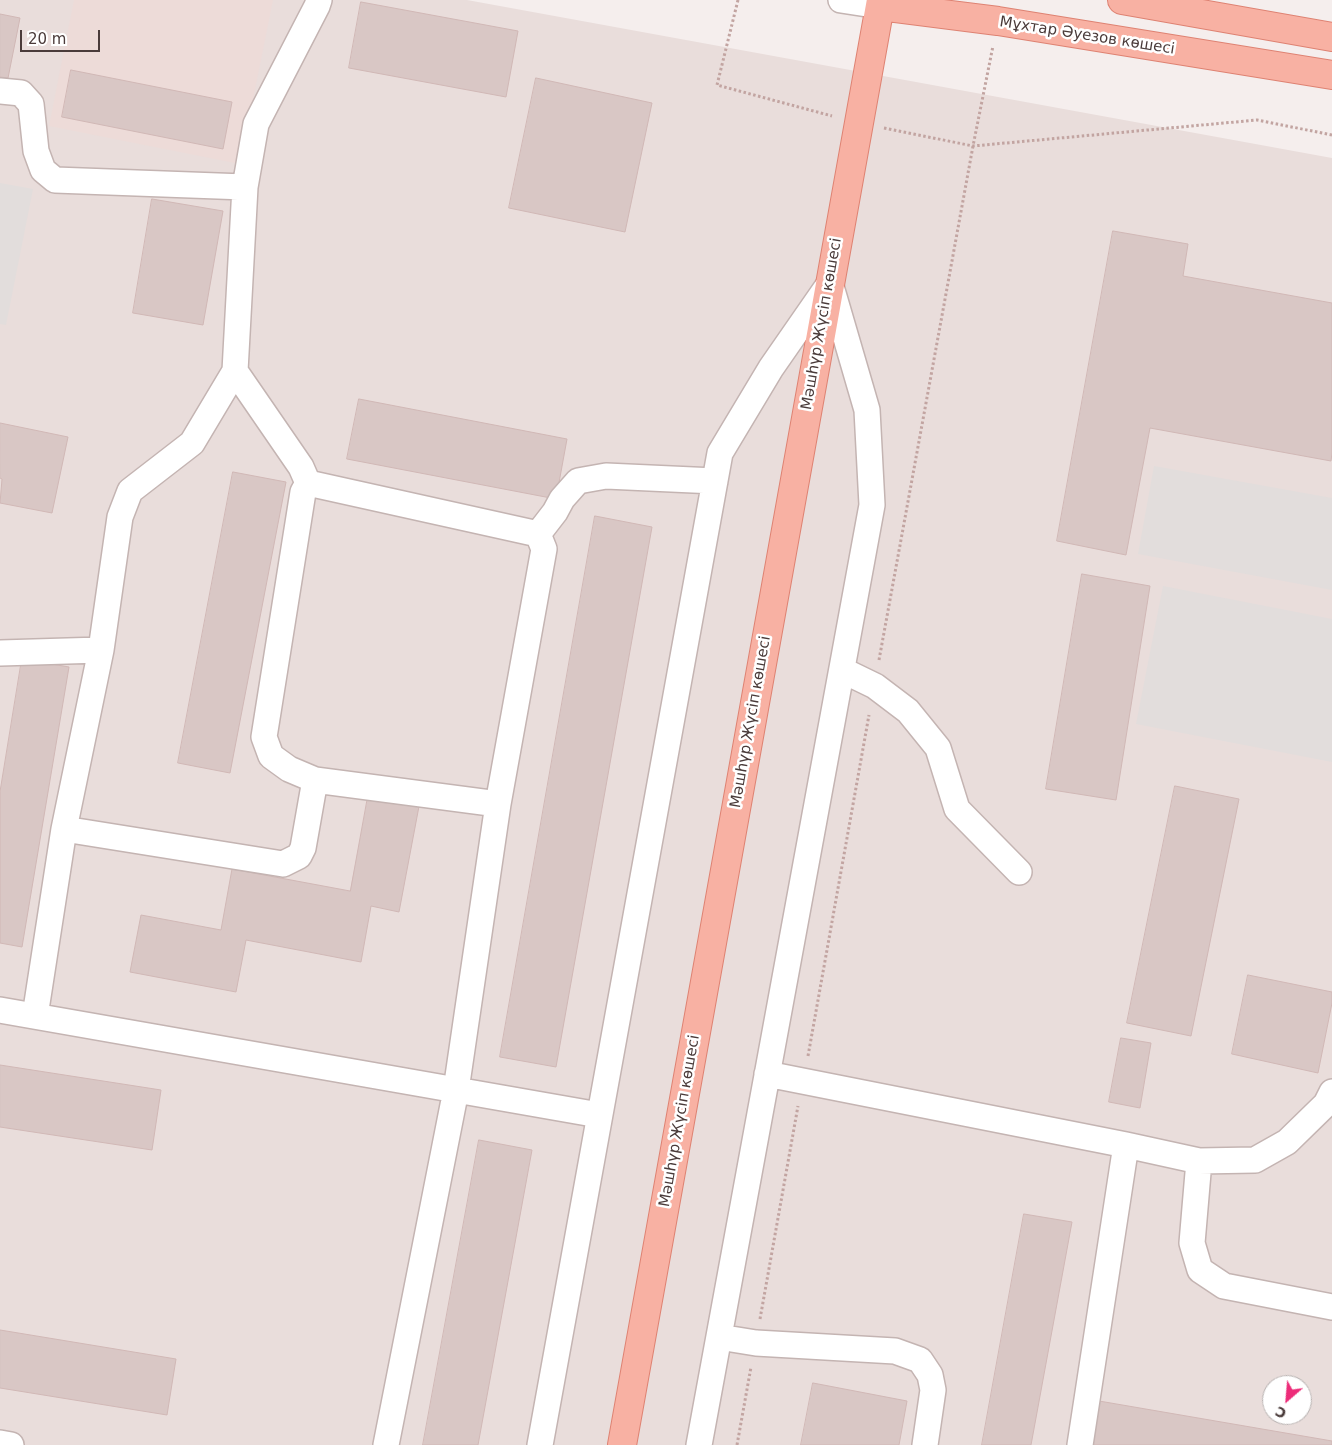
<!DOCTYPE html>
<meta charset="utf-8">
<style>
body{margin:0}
#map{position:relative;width:1332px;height:1445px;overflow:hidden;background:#f5eeed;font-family:"DejaVu Sans",sans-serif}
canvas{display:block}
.north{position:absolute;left:1262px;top:1375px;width:50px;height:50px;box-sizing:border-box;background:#fff;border:1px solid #b7b1b0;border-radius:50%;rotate:207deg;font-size:14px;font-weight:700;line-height:20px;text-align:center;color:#4a3b3a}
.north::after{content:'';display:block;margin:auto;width:18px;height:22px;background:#ed2c79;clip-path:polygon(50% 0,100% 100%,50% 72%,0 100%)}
.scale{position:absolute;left:20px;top:30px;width:80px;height:22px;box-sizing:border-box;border:2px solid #4a3b3a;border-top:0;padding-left:6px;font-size:15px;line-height:18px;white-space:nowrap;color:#4a3b3a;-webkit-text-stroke:4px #fff;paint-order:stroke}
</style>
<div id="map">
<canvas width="1332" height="1445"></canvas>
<div class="north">С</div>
<div class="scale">20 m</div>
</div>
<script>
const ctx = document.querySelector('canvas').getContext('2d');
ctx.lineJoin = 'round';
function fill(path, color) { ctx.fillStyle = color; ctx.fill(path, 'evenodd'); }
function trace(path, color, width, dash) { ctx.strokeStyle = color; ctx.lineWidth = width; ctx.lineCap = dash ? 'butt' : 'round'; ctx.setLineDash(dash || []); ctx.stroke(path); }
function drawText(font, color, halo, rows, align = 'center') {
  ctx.font = font + ' "DejaVu Sans",sans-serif'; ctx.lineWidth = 5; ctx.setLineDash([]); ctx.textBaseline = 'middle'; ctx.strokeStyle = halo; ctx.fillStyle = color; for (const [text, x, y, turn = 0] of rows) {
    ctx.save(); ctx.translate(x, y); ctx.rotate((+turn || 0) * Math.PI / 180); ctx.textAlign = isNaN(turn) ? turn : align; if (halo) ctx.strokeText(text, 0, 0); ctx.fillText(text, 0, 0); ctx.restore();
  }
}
fill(new Path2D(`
 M0,0h467l865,158v1287h-1332zM1272,1385h30v30h-30z`), '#e9dddb');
fill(new Path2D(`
 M74,0h199l-33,164 -191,-38z`), '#eddbd8');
fill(new Path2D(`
 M0,183l33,6 -27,136 -6,-1z
 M1154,466l178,32v92l-194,-36z
 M1163,586l169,33v143l-196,-38z`), '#e2dddc');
const building = new Path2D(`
 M361,2l157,29 -12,66 -157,-29z
 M0,14l20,4 -12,60 -8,-1z
 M71,70l161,32 -9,47 -161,-32z
 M536,78l116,25 -27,129 -116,-24z
 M152,199l71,12 -20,114 -70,-12z
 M1113,231l75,13 -5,32 149,27v150l-1,8 -181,-33 -24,127 -69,-14z
 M359,399l208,40 -11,60 -209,-40z
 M0,423l68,14 -16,76 -52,-10 2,-24 -2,-1z
 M233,472l53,10 -56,291 -52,-10z
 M595,516l57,11 -96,540 -56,-10z
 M1082,574l68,12 -34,214 -70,-11z
 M22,659l47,8 -47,280 -22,-4v-151z
 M1175,786l64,13 -48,237 -64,-13z
 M369,791l51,10 -21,111 -28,-6 -10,56 -115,-22 -10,52 -106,-20 11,-57 80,15 11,-61 118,22z
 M1248,975l84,17v11l-14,70 -86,-19z
 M1121,1038l30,5 -11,65 -31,-6z
 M0,1065l161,25 -9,60 -152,-23z
 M479,1140l53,10 -54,295h-55z
 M1024,1214l48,8 -41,223h-49z
 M0,1330l176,29 -9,56 -167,-27z
 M813,1383l94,18 -8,44h-98z
 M1099,1401l233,40v4h-240z`);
fill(building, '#d9c7c5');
trace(building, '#d1b8b6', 1);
const minor = new Path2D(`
 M841,0l39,6
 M0,91l21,2 10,11 5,47 7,19 12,10 190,7
 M235,371l66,96 7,16 230,51 17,-22 7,-13 16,-18 28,-5 109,5
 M308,483l-5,9 -39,245 7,19 18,13 26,11
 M0,653l101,-3 19,-133 10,-26 62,-48 43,-72 10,-184 11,-63 61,-118 2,-6
 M842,670l33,16 33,25 30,37 19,61 62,63
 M64,829l219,35 16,-8 4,-8 12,-68 183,24
 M0,1010l599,105
 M35,1016l29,-187 37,-179
 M767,1074l359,71 73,16 -7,82 8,27 24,16 108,21
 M1199,1161l56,-1 32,-18 39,-38 6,-12
 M719,1337l37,6 139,8 25,9 10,15 3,15 -8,55
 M0,1443l11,2
 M386,1445l70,-355 42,-286 46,-255 -6,-15
 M540,1445l180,-992 51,-85 59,-85
 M699,1445l173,-940 -5,-95 -37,-127
 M1080,1445l46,-300`);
const major = new Path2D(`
 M1122,0l210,37
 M880,6l118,15 334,54
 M622,1445l259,-1445`);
trace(minor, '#c4b4b2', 28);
trace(major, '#de8272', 30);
trace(new Path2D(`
 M738,0l-21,85 115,31
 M884,128l89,18 284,-26 75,15
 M879,660l94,-514 20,-100
 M808,1056l61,-341
 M760,1319l38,-213
 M737,1445l14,-78`), '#c2a4a1', 3, [2.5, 2.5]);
trace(minor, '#fff', 25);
trace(major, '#f8b1a3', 28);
drawText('15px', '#4a3b3a', '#fff', [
 ["Мұхтар Әуезов көшесі",1087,36,9],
 ["Мәшһүр Жүсіп көшесі",822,324,-80],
 ["Мәшһүр Жүсіп көшесі",751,722,-80],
 ["Мәшһүр Жүсіп көшесі",680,1121,-80]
]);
</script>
